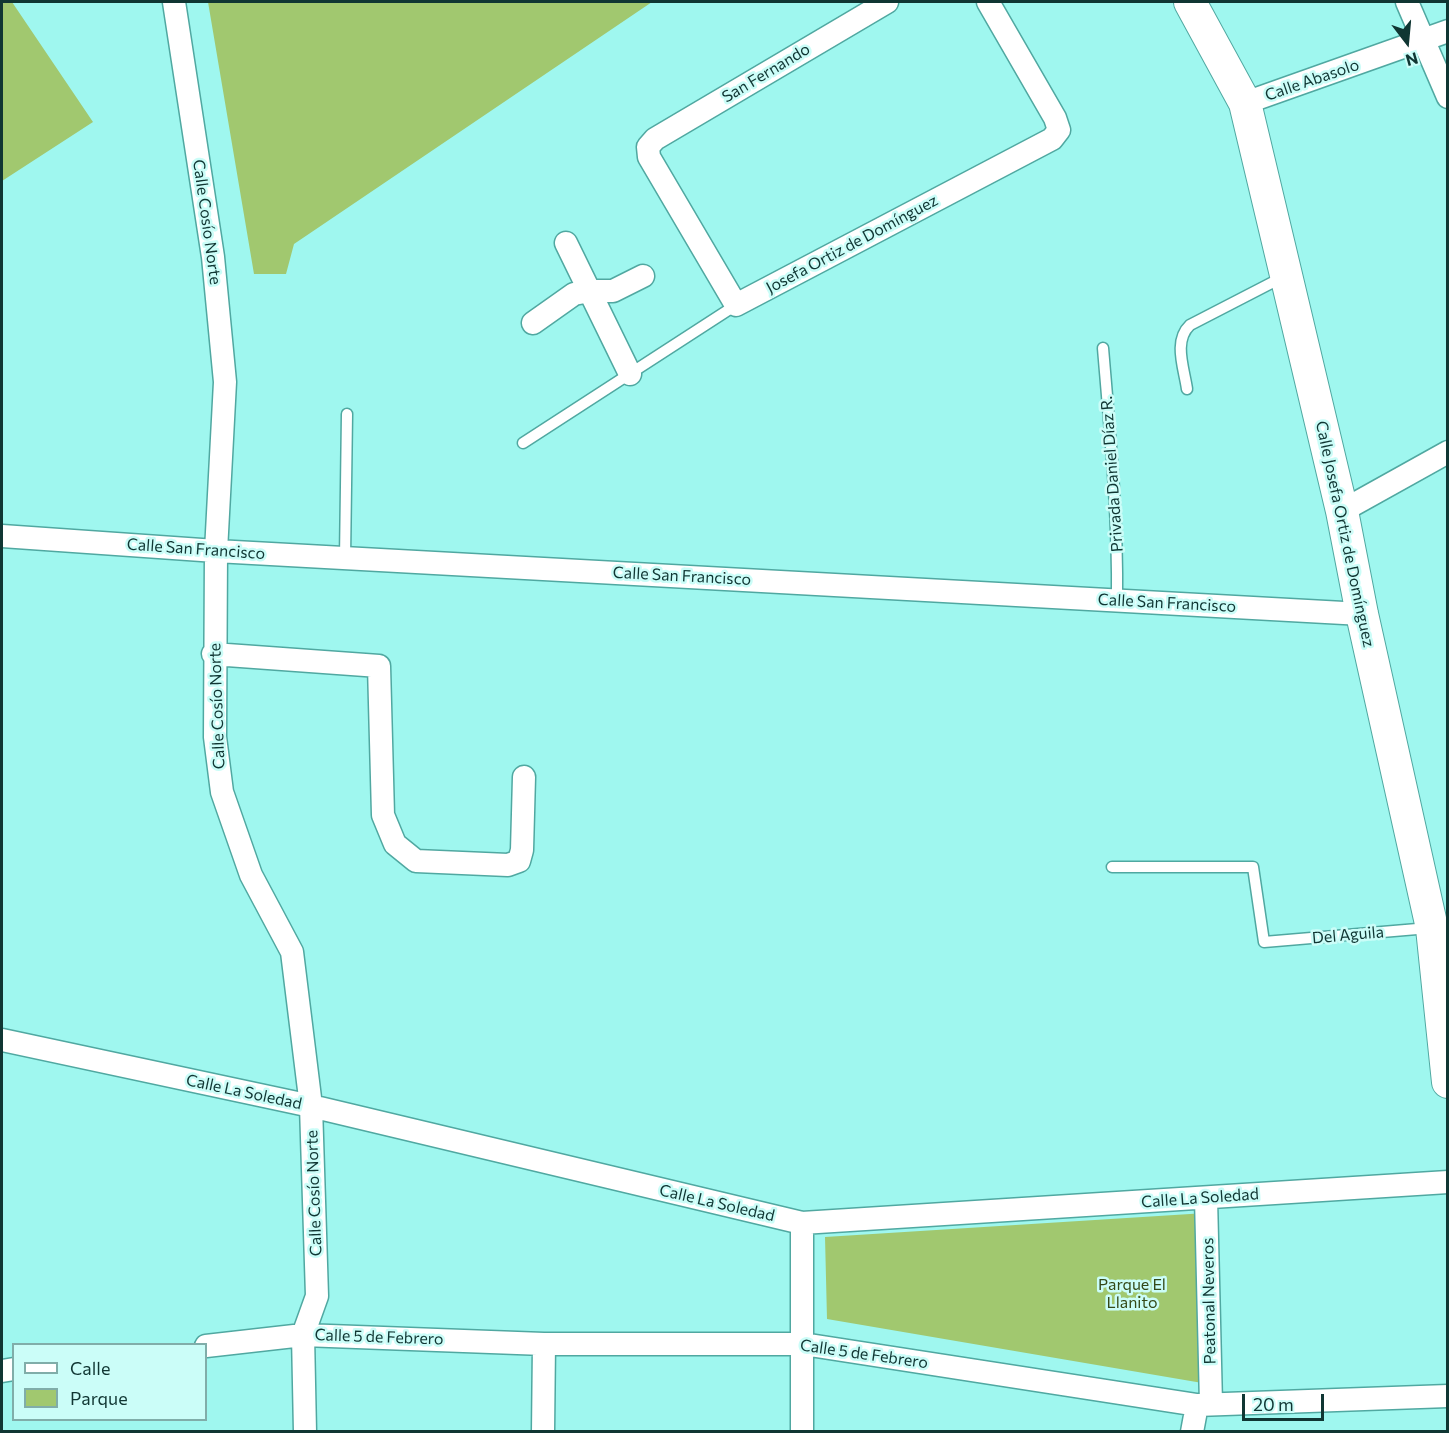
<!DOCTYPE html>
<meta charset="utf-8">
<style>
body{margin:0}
#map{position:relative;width:1449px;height:1433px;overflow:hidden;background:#9ff7ef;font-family:Commissioner,sans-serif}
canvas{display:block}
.frame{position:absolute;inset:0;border:3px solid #103633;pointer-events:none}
.legend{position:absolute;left:12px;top:1343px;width:195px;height:78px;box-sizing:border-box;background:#cbfdf8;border:2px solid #80ada9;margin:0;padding:8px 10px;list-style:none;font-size:18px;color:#103633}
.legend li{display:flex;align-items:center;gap:12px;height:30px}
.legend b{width:30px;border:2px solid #80ada9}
.north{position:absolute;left:1377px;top:12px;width:60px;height:60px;-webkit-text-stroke:4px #cbfdf8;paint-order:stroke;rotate:164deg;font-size:16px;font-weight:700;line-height:24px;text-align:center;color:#103633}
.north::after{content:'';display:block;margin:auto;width:21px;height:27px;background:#103633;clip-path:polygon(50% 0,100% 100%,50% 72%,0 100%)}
.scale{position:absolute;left:1242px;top:1394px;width:82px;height:27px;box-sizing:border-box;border:3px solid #103633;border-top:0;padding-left:8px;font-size:18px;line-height:21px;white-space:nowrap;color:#103633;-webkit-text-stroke:4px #cbfdf8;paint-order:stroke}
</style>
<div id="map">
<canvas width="1449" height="1433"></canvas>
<div class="frame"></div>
<ul class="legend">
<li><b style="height:8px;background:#fff"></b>Calle</li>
<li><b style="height:16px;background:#a1c86f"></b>Parque</li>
</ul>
<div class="north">N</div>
<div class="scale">20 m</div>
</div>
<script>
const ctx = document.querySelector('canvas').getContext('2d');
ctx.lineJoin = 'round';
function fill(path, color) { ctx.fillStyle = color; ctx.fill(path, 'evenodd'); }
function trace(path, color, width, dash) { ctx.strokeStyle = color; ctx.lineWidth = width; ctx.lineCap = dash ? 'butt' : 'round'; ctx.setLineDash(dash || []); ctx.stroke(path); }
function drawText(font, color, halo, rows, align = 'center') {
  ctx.font = font + ' Commissioner,sans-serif'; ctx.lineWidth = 5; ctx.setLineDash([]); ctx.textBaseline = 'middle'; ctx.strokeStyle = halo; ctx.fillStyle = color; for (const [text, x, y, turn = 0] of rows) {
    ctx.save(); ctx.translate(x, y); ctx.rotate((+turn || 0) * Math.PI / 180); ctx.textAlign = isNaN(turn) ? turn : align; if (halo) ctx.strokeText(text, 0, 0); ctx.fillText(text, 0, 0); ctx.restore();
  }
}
fill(new Path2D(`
 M2,2h10l81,120 -91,59z
 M208,2h444l-358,242 -8,30h-32z
 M1206,1213l8,172 -387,-66 -2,-82z`), '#a1c86f');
const lane = new Path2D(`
 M1103,348c7,84 15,167 14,252
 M1187,389c-3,-21 -14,-48 3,-64l93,-48
 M523,443l213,-138
 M345,558l2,-144
 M1112,867h141l11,75 165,-14`);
const street = new Path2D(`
 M174,2l39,255 12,125 -9,169 -1,186 7,55 29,83 41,77 19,154 6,190 -14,39 2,97
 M887,2l-232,137 -7,8 1,10 87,148 316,-166 7,-9 -4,-12 -67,-116
 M1407,2l41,95
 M1245,103l203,-72
 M566,243l64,131
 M533,323l41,-29 15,-3h24l30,-15
 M1342,511l106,-59
 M2,536l214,15 1146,63
 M213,654l166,12 4,149 12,29 21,17 92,4 11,-4 3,-11 2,-73
 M2,1040l309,66 491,117 646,-41
 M1206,1198l5,206
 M802,1223v209
 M206,1346l97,-11 241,9h259l394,61 251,-9
 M2,1371l12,-2
 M543,1432l1,-88
 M1192,1432l5,-27`);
const secondary = new Path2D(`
 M1190,2l55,101 41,172 56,236 20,103 70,314 16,154`);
trace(lane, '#50a8a1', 13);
trace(street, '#50a8a1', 25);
trace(secondary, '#50a8a1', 34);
trace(lane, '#fff', 10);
trace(street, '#fff', 22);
trace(secondary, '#fff', 32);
drawText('16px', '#103633', '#cbfdf8', [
 ["San Fernando",766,73,-31],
 ["Calle Abasolo",1312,80,-19],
 ["Calle Cosío Norte",207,222,82],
 ["Josefa Ortiz de Domínguez",852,244,-28],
 ["Privada Daniel Díaz R.",1112,474,-94],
 ["Calle Josefa Ortiz de Domínguez",1345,534,78],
 ["Calle San Francisco",196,549,4],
 ["Calle San Francisco",682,576,3],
 ["Calle San Francisco",1167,603,3],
 ["Calle Cosío Norte",217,706,-92],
 ["Del Aguila",1348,935,-5],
 ["Calle La Soledad",244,1092,12],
 ["Calle Cosío Norte",314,1193,-92],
 ["Calle La Soledad",1200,1198,-4],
 ["Calle La Soledad",717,1203,13],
 ["Peatonal Neveros",1209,1301,-91],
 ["Calle 5 de Febrero",379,1337,2],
 ["Calle 5 de Febrero",864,1354,8]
]);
drawText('16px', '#344817', '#cbfdf8', [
 ["Parque El",1132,1285],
 ["Llanito",1132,1303]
]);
</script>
